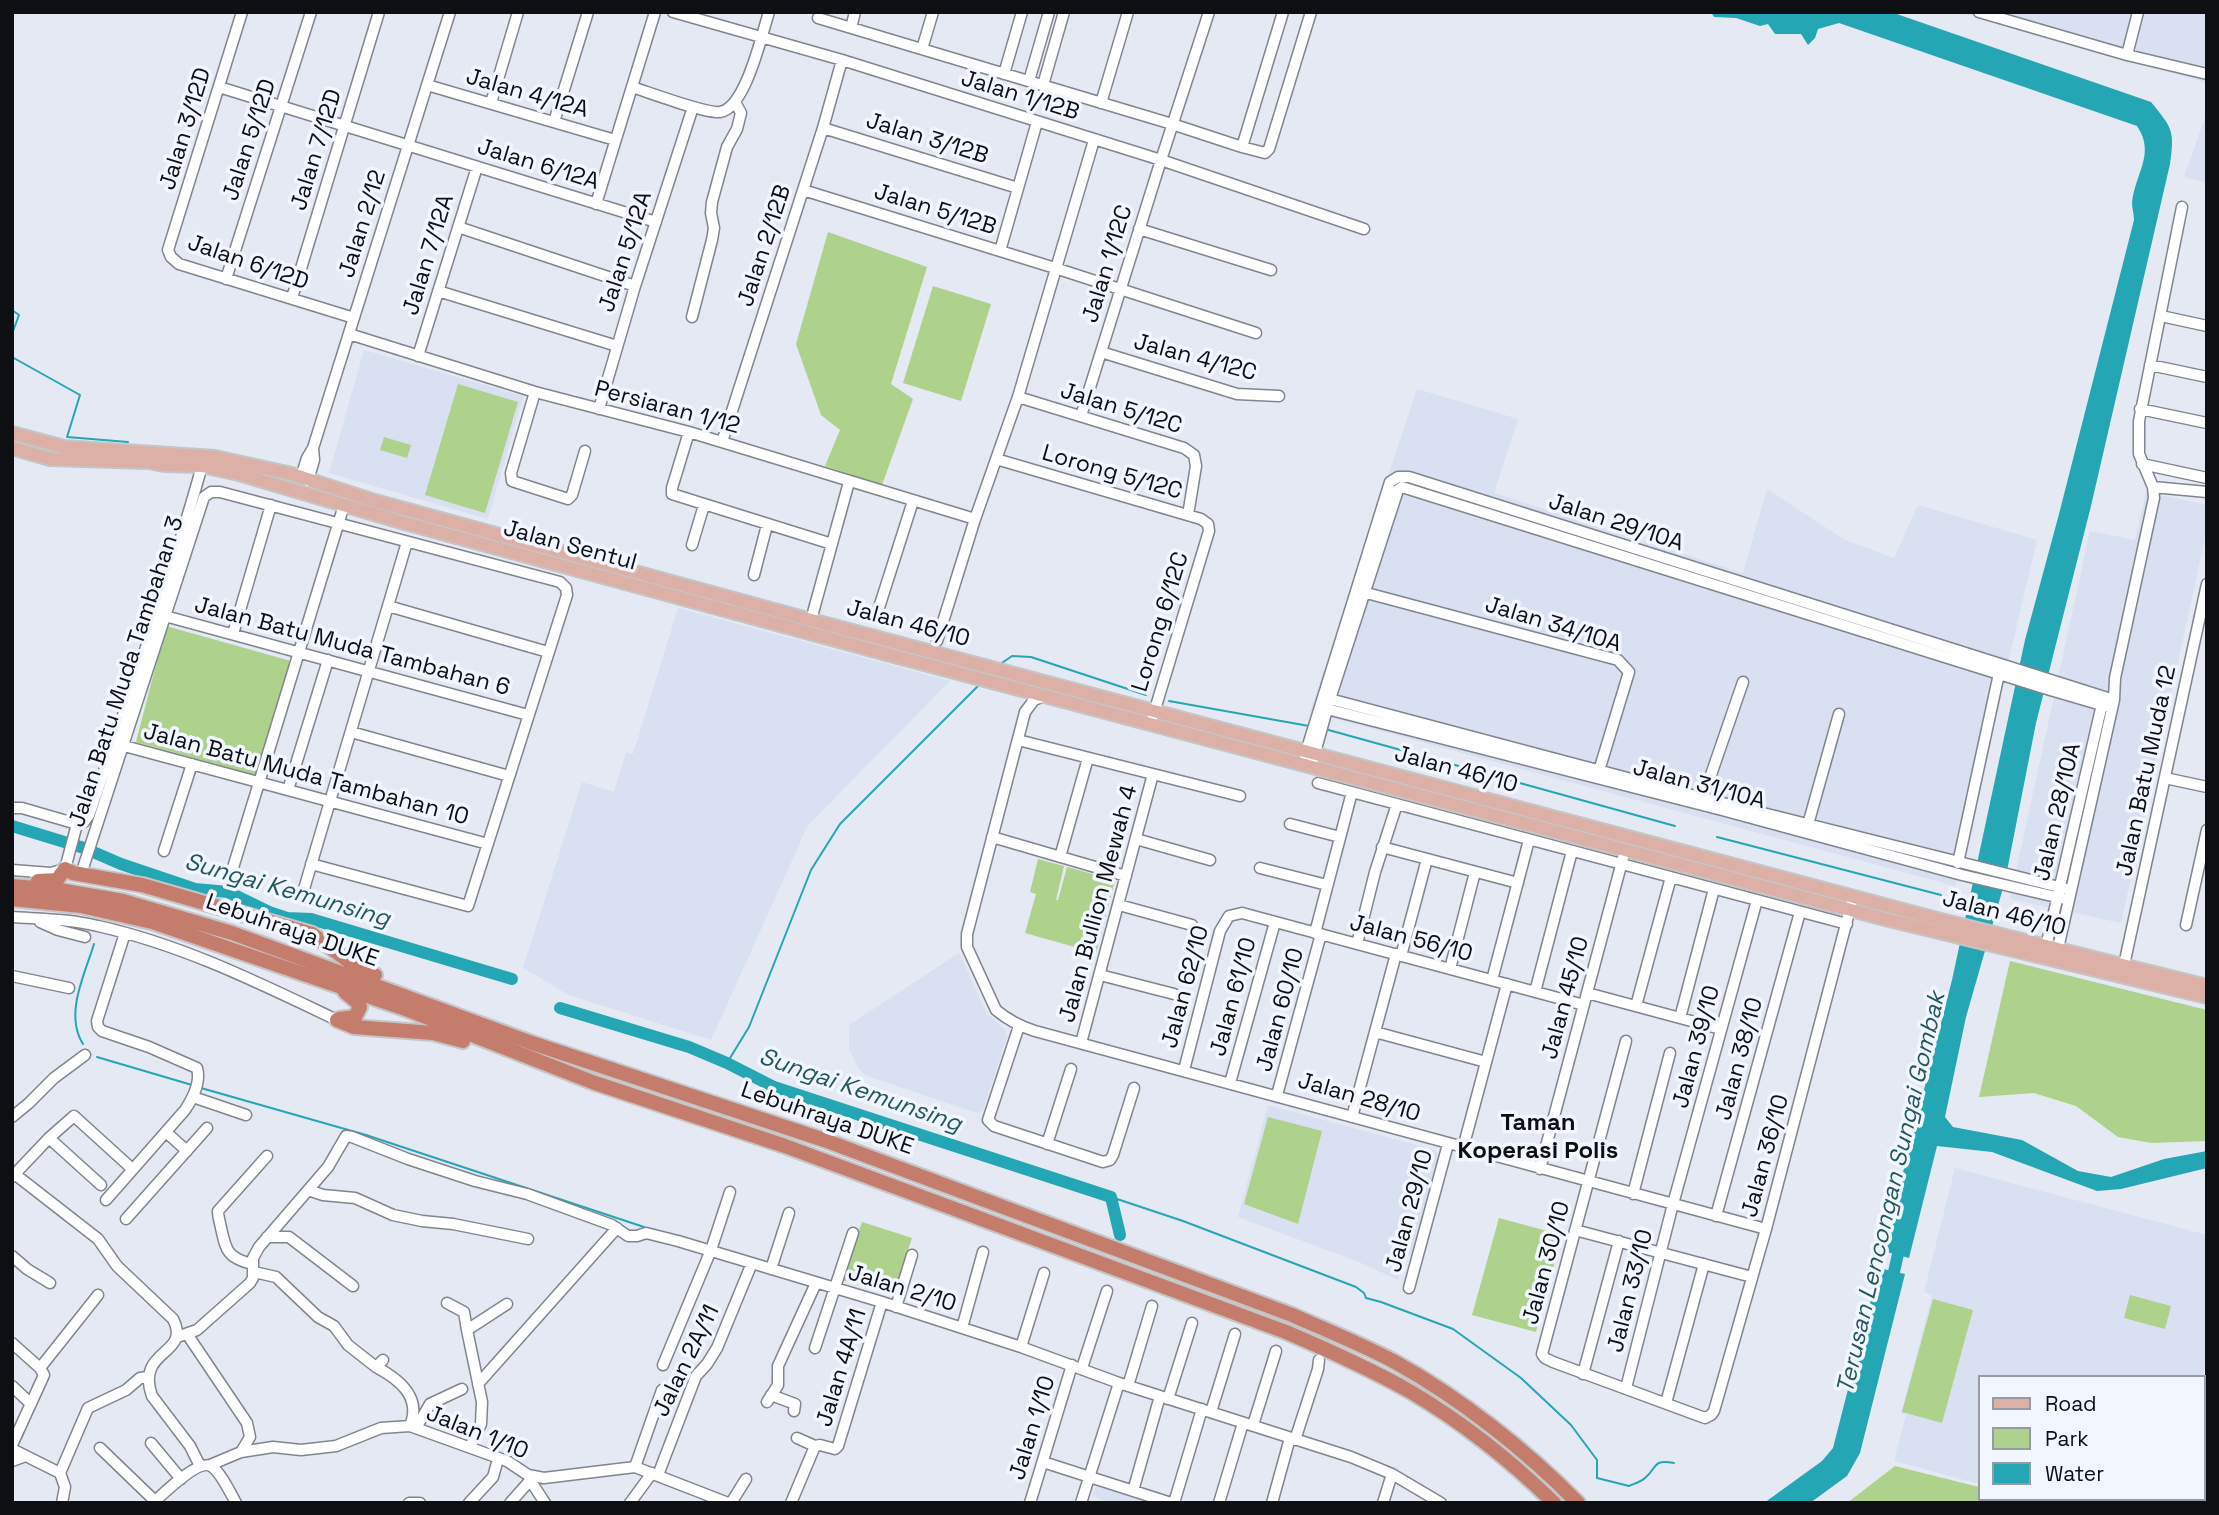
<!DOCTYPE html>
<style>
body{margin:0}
#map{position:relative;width:2219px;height:1515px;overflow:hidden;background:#e4e9f3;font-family:"Space Grotesk",sans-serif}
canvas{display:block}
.frame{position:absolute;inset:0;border:14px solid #0e0f13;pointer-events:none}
.legend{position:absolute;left:1978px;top:1375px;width:228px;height:126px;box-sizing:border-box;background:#f2f6ff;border:2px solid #979aa1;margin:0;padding:9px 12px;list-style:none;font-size:21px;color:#0e0f13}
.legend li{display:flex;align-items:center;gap:14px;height:35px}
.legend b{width:35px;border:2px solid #979aa1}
</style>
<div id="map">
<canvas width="2219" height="1515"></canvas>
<div class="frame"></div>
<ul class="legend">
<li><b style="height:9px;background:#dcb0a7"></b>Road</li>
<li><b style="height:19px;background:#aed18b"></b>Park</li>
<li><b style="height:19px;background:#25a6b5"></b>Water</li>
</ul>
</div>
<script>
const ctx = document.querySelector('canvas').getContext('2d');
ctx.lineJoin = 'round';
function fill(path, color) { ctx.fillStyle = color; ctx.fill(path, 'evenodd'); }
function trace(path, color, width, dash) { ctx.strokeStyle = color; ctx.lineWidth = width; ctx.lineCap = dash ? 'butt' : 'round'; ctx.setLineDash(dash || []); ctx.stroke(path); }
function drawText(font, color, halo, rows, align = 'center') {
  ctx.font = font + ' "Space Grotesk",sans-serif'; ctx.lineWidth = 7; ctx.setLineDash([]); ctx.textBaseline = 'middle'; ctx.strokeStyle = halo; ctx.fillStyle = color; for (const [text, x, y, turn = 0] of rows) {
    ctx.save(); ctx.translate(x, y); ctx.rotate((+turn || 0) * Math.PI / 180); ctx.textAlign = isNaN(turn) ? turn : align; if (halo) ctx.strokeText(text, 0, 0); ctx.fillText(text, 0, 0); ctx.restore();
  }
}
fill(new Path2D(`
 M1957,12h250v71z
 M2207,112v71l-23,-6z
 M364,350l159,46 -35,123 -159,-46z
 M1417,389l101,30 -24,74 249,80 24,-84 78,51 49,18 24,-53 119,35 -82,346 -645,-174z
 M2146,492l61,13v24l-86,394 -111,-24 80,-368 45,9z
 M678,608l272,73 -142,144 -97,215 -142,-45 -46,-27 59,-186 32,10 12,-40 7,2z
 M959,953l27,59 19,18 2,7 -24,73 -6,3 -110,-37 -9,-8 -9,-19v-24z
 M1268,1105l167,45 3,6 -27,100 -6,-1 -7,25 -39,-18 -121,-45z
 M1955,1168l252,67v123l-5,19h-223v107l-85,-23 12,-46 -5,-2 31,-118 -8,-3z
 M1096,1486l41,13 -1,4h-25l-19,-7z
 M2038,1499h131l-1,4h-117z`), '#d8e0f2');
fill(new Path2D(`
 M828,232l99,35 -36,117 22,15 -31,86 -57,-19 15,-36 -19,-15 -25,-71z
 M933,286l58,18 -30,97 -58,-18z
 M458,384l60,18 -33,111 -60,-18z
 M384,437l27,8 -4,13 -27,-8z
 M166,626l125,35 -36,114 -119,-33z
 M1038,859l26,7 -8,34h2l9,-33 48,13 -19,73 -71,-20 11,-39 -6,-2z
 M2010,961l197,49v131l-56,2 -33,-6 -42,-31 -42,-13 -55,4z
 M1268,1117l54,14 -24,93 -54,-20z
 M1499,1218l63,17 -26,97 -64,-17z
 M862,1222l50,16 -19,57 -51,-15z
 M2130,1295l41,11 -6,23 -41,-11z
 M1933,1299l40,11 -31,113 -40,-11z
 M1895,1466l84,21v12h48l14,4h-194z`), '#aed18b');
fill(new Path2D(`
 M1711,12h180l260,90c21,26 24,28 19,62l-79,342 -55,217 -31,158 -39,136 -21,100 8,10 69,13 56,31 33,6 53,-18 43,-8v17l-86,21 -24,2 -105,-39 -55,-6 -28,112 -26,-7 69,-271 73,-340 34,-126 75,-294c0,-6 -2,-12 -2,-17 3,-30 24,-49 5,-77l-298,-103 -21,6 -3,9 -7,7 -7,-11h-26l-7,-10 -8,2 -24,-8 -22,-1z
 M1879,1268l26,6 -45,179 -13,23 -37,27h-46l58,-42 11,-13z`), '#25a6b5');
trace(new Path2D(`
 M12,310l7,5 -7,19
 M12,357l68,38 -13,42 61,5
 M999,665l13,-9 19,1 115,38
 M1169,701l140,25
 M1325,729l350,97
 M1717,837l224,58
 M83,1044c-19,-30 2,-70 11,-100
 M97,1057l95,28
 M727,1063l22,-36 62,-157 29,-46 140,-140
 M201,1088l165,47 278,92
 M1111,1197l72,24 173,66 8,6 2,5 15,4 72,27 68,49 50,47 26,35v18l32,8c4,-2 12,-4 16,-8 13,-11 7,-19 29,-15`), '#25a6b5', 2);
trace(new Path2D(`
 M12,826l72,22 37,16 74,25 33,3 41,20 18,6 24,1 201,60
 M560,1008l129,39 38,16 47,24 337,110 9,38
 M1891,1285l10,-44`), '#25a6b5', 12);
const minor = new Path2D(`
 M242,12l-74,238 3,7 8,7 175,54
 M673,12l169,48 319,100 203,69
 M1979,12l148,43 80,19
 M818,18l354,106 70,23 23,6 4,-4 42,-137
 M851,28l4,-16
 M922,49l11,-37
 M2127,55l11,-43
 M1004,74l18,-62
 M1029,81l20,-69
 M427,85l188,55
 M1043,85l21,-73
 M219,87l437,135
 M632,87c16,5 74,27 88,25 26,-4 42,-79 49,-100
 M491,103l27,-91
 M1101,103l27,-91
 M554,122l34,-110
 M823,128l195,60
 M1242,147l41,-135
 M803,190l252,78 201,65
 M596,204l59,-192
 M458,227l177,59
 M1139,229l132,41
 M1000,251l37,-129
 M226,279l85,-267
 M438,291l179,55
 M292,298l87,-286
 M2161,316l46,10
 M692,317l20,-77 2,-12 -3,-15 1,-11 15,-55 10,-18 4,-16 -6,-11
 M349,334l186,58 154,40 286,87
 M1101,352l136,42 42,2
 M418,356l59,-189
 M2150,365l57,12
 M535,392l-24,81 1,8 56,18 4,-4 13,-44
 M1018,397l166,51 10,7 2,11 -8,49
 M599,409l36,-123 58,-179
 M2140,409l67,14
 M1081,416l80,-256 48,-148
 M689,432l-17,56v6l160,50
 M722,442l101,-314 19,-68
 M996,459l205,60 7,5 1,7 -56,185
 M2142,464l65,14
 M301,477l6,-19 6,-10 137,-436
 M308,481l6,-21 -1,-12
 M2153,487l54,5
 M692,545l12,-40
 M754,575l13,-50
 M1359,591l259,69 11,12 -31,102
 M388,606l160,46
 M165,616l363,99
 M876,617l37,-116
 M811,620l38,-138
 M233,634l38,-129
 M937,641l38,-122 43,-122 76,-257
 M1044,696l-10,4 -9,12 -58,222v13l29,63c12,10 23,16 39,21l731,198
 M1326,698l377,100 368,92
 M1323,708l399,102 240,65 107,25
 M351,732l158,44
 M1018,740l222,56
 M117,744l371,100
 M1305,755l85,-273 8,-5h11l705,223
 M1311,767l19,-68 68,-209 4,-3 645,202 65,19
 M2165,778l42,9
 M1318,783l529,141
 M288,790l40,-130
 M1703,798l40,-116
 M12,808h10l55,16
 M1290,824l50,13
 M1807,828l32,-114
 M992,837l134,39
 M1136,839l74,21
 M1382,847l136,36
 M164,851l28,-87
 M1060,857l28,-99
 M1958,863l42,-194
 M83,868l121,-371 7,-5h9l340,90 6,6 1,7 -99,311 -157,-42
 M1260,868l67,17
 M12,870l39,3 14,-4 12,-45 7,-2 5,-7c40,-116 80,-232 113,-349
 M232,871l112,-366
 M304,889l103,-347
 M1119,905l73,20
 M12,917c29,2 58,2 86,9 85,19 161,57 239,94
 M40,922l18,8 27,7
 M2186,925l21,-95
 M1315,933l37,-141
 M1357,944l18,-72 22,-68
 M2045,951l58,-251
 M2057,953l57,-253 1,-22 39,-180 -1,-11 -14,-33v-33l43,-214
 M1401,956l26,-97
 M2124,965l83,-381
 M1450,969l25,-97
 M1100,975l74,19
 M12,976l57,12
 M1492,980l37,-140
 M1535,992l37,-141
 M1587,993l134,36
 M1636,1006l35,-129
 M1680,1018l34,-129
 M1019,1026l-31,94 6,6 109,36 7,-2 3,-5 21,-67
 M1375,1032l111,30
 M1626,1041l-84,313 3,4 8,4 152,56 6,-3 3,-4 52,-182 85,-324
 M1081,1043l72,-269
 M1184,1070l36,-139 9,-15 13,-3 342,92
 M1230,1083l45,-161
 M1277,1095l44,-161
 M193,1097l53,18
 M12,1117l17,-14 25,-25 31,-23
 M1352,1117l44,-163
 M167,1133l20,18
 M49,1138l52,47
 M1047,1144l24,-75
 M1463,1148l44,-164
 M1540,1169l83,-311
 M12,1172l86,67 19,27 56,53c19,37 -38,29 -21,77l38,50 10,20
 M12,1177l37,-39 25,-22 55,50
 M308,1190l15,5 32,3 38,17 29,6 31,3 75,15
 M1633,1194l37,-141
 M106,1200l79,-90c8,-12 16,-28 12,-42l-48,-21 -47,-16 -4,-4 -1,-6 28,-88
 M1716,1216l84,-304
 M126,1219l81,-91
 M1575,1230l177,47
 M267,1237h22l64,49
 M12,1256l15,13 23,14
 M252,1264c-25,-6 -26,-14 -31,-36 -1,-6 -3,-11 -3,-17l49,-55
 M771,1269l18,-56
 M254,1272l22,5 42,40 16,9 14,19 28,22 7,-7
 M1409,1288l39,-144
 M447,1303l17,9 3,18
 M896,1307l16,-52
 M962,1328l21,-76
 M187,1334l60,89 3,14 -9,15
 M177,1337l20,-7 53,-47 3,-5v-20l6,-11 69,-80 18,-31 6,1 56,22 67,22 52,13 85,31 16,11h9l9,-3 32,8 204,61 139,45 98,36 232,74 41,17 49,29
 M12,1343l28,25 4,7 -32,70
 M1021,1347l23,-74
 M815,1348l38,-115
 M663,1365l48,-115 19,-58
 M376,1367c23,12 46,30 34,59
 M40,1368l58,-73
 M1082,1368l25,-77
 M1583,1374l36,-133
 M478,1384l139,-156
 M12,1386l19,18
 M1128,1386l24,-80
 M1626,1388l47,-184 84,-304
 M771,1395l24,9 -1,7
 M1168,1399l24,-76
 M767,1402l11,-17v-19l38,-83
 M1666,1403l38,-139
 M1211,1412l24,-78
 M1253,1425l23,-74
 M416,1428l14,-24 32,-15
 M797,1438l18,8
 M1295,1440l23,-71 1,-9
 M151,1443l30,36
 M470,1447l11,-23 1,-22 -15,-72 40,-26
 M100,1448l55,53
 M12,1449l48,24 5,14 -3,16
 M12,1461l14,-5
 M1043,1462l128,41
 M210,1465l31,-13 32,-5 28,3 35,-4 45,-18 29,-2 97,35 21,14 16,3 91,-11 93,36
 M635,1467l27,-77
 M60,1473l28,-65 38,-18 14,-12 8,-1
 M658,1475l38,-99 11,-12 10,-16 35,-85
 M530,1480l15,23
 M1133,1491l27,-95
 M153,1503c10,-9 45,-44 58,-37 9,5 20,28 25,37
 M409,1503h11
 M469,1503l24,-26 5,-18
 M510,1503l24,-27
 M630,1503l22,-30
 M731,1503l15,-24
 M791,1503l24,-57 5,-1 15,4 3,-3 44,-144
 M1030,1503l42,-138
 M1081,1503l38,-120
 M1174,1503l28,-94
 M1219,1503l24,-80
 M1272,1503l18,-65
 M1383,1503l9,-29`);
const major = new Path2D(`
 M12,433l52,14 151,10 77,17 83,27 436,119 1126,299 270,67
 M12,448l38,11 98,3 16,3 38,1 37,8 162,48 493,134 991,263 322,78`);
const highway = new Path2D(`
 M38,881l19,-1 8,-11 8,4 69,12 170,49 49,36 14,5
 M12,886l47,4 64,11 109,32 300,110 292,97 468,175c34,15 69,29 103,47 65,36 131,88 183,141
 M12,899l69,7 71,16 256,88 187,73 190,63 501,186c42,18 85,37 125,60 51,30 101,70 143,111
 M339,1019l16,-2 5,-10 -4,-6 -11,-9
 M337,1020l17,7 79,6 30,8`);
trace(minor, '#80858e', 13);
trace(major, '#c5c5c6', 16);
trace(highway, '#c5c5c6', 18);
trace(minor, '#fff', 10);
trace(major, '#dcb0a7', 12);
trace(highway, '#c47c6d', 14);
drawText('23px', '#0e0f13', '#f2f6ff', [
 ["Jalan 4/12A",527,94,16],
 ["Jalan 1/12B",1020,96,17],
 ["Jalan 3/12D",186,129,-73],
 ["Jalan 3/12B",927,139,17],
 ["Jalan 5/12D",250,140,-72],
 ["Jalan 7/12D",317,150,-73],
 ["Jalan 6/12A",538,165,17],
 ["Jalan 5/12B",935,210,17],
 ["Jalan 2/12",363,224,-73],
 ["Jalan 2/12B",765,246,-72],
 ["Jalan 5/12A",626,252,-72],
 ["Jalan 7/12A",429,255,-73],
 ["Jalan 6/12D",248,263,19],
 ["Jalan 1/12C",1108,264,-73],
 ["Jalan 4/12C",1195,358,15],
 ["Persiaran 1/12",667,408,15],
 ["Jalan 5/12C",1121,409,17],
 ["Lorong 5/12C",1112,473,16],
 ["Jalan 29/10A",1616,523,18],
 ["Jalan Sentul",570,546,15],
 ["Lorong 6/12C",1161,622,-73],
 ["Jalan 46/10",908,624,15],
 ["Jalan 34/10A",1553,625,17],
 ["Jalan Batu Muda Tambahan 6",352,647,15],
 ["Jalan Batu Muda Tambahan 3",127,672,-72],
 ["Jalan 46/10",1456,770,15],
 ["Jalan Batu Muda 12",2147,771,-78],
 ["Jalan Batu Muda Tambahan 10",306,775,15],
 ["Jalan 31/10A",1699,785,15],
 ["Jalan 28/10A",2058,812,-77],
 ["Jalan Bullion Mewah 4",1099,904,-75],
 ["Jalan 46/10",2004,914,14],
 ["Lebuhraya DUKE",292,931,19],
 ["Jalan 56/10",1411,939,15],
 ["Jalan 62/10",1186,987,-75],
 ["Jalan 61/10",1234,997,-75],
 ["Jalan 45/10",1566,998,-75],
 ["Jalan 60/10",1281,1010,-75],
 ["Jalan 39/10",1697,1047,-75],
 ["Jalan 38/10",1740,1059,-75],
 ["Jalan 28/10",1359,1098,16],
 ["Lebuhraya DUKE",827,1119,19],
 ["Jalan 36/10",1766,1156,-75],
 ["Jalan 29/10",1410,1211,-75],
 ["Jalan 30/10",1547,1263,-75],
 ["Jalan 2/10",902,1289,17],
 ["Jalan 33/10",1631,1291,-76],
 ["Jalan 2A/11",687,1361,-64],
 ["Jalan 4A/11",842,1368,-73],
 ["Jalan 1/10",1033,1428,-73],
 ["Jalan 1/10",477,1433,22]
]);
drawText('italic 24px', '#25585e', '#f2f6ff', [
 ["Sungai Kemunsing",287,891,16],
 ["Sungai Kemunsing",860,1091,19],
 ["Terusan Lencongan Sungai Gombak",1892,1193,-77]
]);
drawText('bold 24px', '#0e0f13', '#f2f6ff', [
 ["Taman",1538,1123],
 ["Koperasi Polis",1538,1151]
]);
</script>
